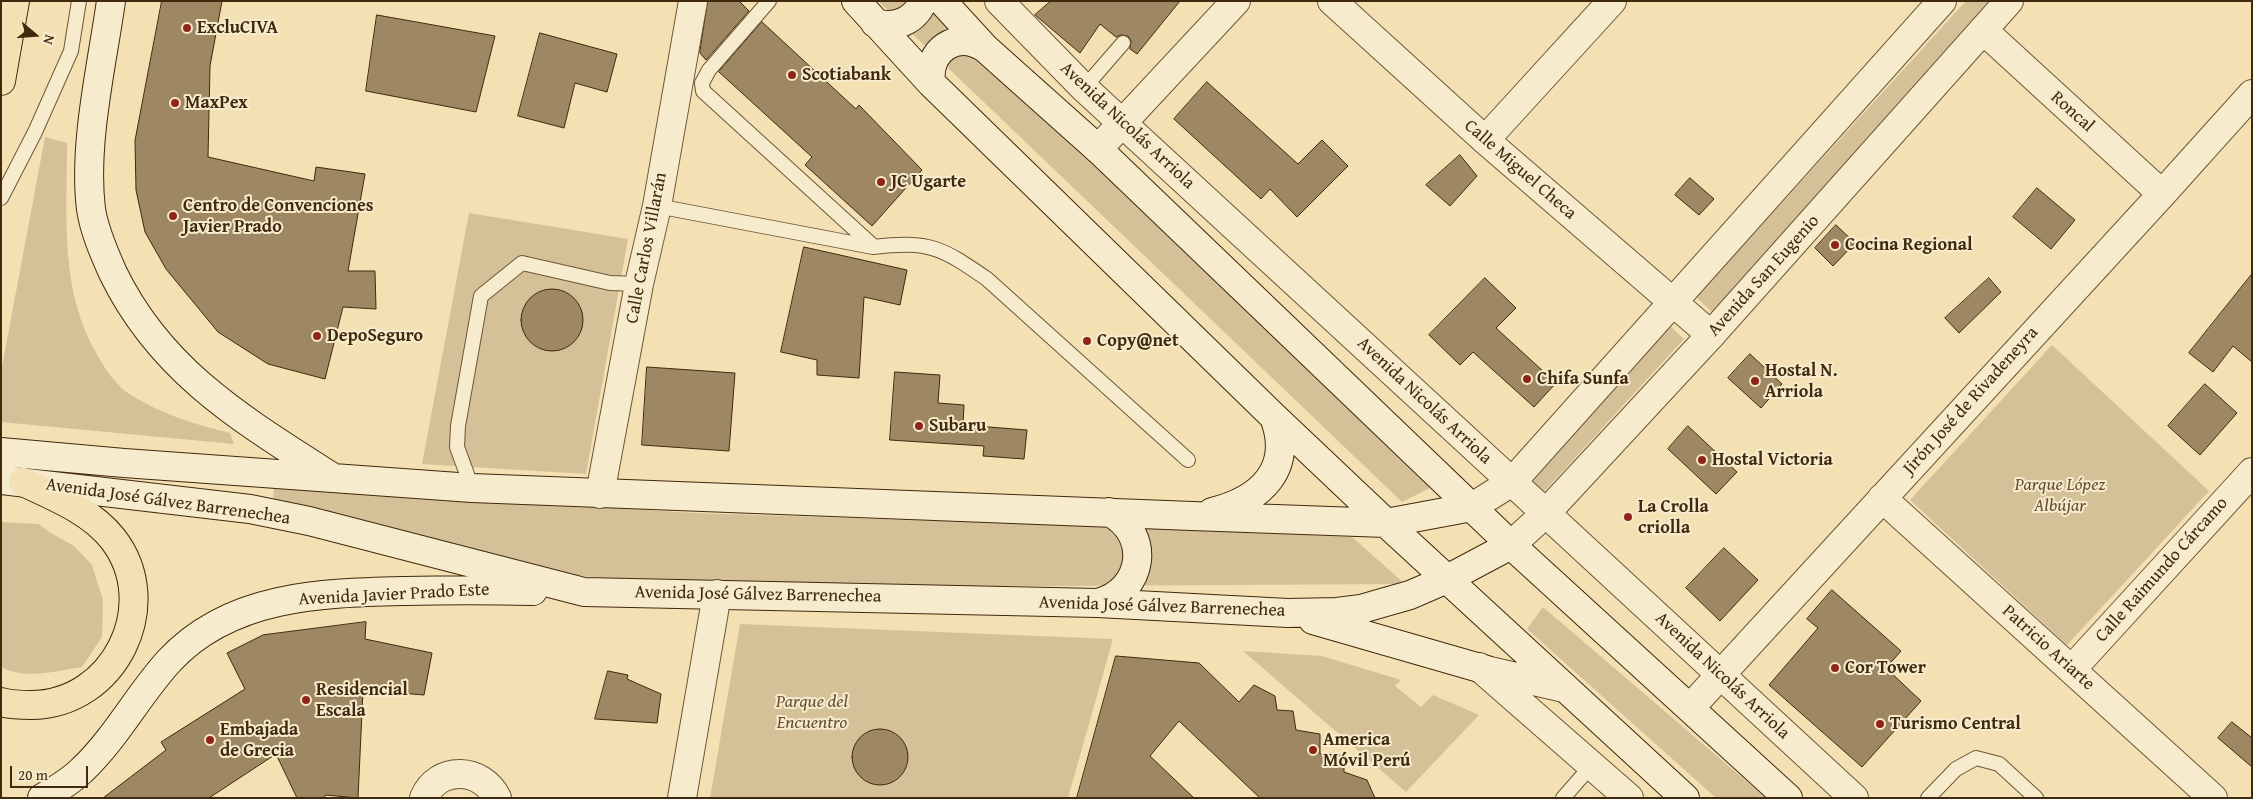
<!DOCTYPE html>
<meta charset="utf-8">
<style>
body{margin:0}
#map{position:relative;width:2253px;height:799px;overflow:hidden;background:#f3e0b3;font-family:"Gentium Book Plus",serif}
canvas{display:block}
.frame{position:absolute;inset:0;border:2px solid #40290c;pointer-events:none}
.north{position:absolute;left:10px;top:10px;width:50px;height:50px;-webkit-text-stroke:4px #f7ebce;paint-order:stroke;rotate:108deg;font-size:14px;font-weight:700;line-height:20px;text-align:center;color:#40290c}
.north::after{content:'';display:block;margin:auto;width:18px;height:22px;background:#40290c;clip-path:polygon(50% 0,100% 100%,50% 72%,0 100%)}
.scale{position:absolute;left:10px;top:766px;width:78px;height:22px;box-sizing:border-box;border:2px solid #40290c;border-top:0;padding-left:6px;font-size:15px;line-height:18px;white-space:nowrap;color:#40290c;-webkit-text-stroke:4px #f7ebce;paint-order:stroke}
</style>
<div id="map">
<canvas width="2253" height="799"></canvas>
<div class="frame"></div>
<div class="north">N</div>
<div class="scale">20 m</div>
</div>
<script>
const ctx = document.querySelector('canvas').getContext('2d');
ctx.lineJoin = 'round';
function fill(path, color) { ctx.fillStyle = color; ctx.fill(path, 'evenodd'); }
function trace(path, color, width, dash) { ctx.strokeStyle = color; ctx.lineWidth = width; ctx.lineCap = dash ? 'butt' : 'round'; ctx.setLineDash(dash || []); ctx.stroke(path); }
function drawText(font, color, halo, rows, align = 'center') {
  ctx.font = font + ' "Gentium Book Plus",serif'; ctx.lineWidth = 4; ctx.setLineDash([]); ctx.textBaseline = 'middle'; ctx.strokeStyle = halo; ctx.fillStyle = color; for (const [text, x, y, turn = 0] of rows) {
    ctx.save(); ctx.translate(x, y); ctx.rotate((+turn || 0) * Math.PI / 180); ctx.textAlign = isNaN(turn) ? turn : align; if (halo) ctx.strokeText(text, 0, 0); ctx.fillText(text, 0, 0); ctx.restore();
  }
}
fill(new Path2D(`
 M878,1h50l504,486 -30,15z
 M1966,1h34l-286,313 -18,-17z
 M45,137l22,6c0,75 -8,149 32,215 6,11 16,25 26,33 32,22 69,33 105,42l4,11 -233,-22v-50z
 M469,213l159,26 -42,235 -164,-10z
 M1669,325l15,14 -144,157 -15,-14z
 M2052,345l157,146 -142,154 -157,-145z
 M274,487l421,26 433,14 224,10 53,47 -720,4 -161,-19 -251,-69z
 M1,522l38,2 10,8 25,14 18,19 11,35 -1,37 -20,30c-25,4 -57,13 -81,0z
 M1543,607l223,191h-50l-189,-169z
 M740,624l373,15 -45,159h-358z
 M1243,651l79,5 79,24 -6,6 26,21 12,-12 46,20 -73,77z`), '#d5c197');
const building = new Path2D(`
 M162,1h60l-12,65 -2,91 106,24 2,-14 49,7 -17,97h27l1,38 -33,-2 -18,72 -57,-15 -50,-32 -52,-63 -21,-37 -9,-42 -1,-49z
 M708,1h31l10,10 -43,49 -6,-7z
 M1051,1h129l-43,53 -7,-5 1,-8 -3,-5 -7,-1 -5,2 -16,-13 -20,29 -45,-38z
 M377,15l118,21 -19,76 -110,-21z
 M762,22l94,87 3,-4 63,65 -50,56 -67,-61 7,-8 -93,-85z
 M540,33l77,21 -10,38 -32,-9 -11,45 -46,-12z
 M1207,82l91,82 24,-24 26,26 -51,51 -27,-28 -9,10 -87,-80z
 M1460,155l17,21 -27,30 -24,-21z
 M1690,178l24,21 -15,16 -24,-20z
 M2037,188l38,32 -24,29 -38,-32z
 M1836,225l19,18 -22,23 -18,-18z
 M804,247l103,23 -7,35 -36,-8 -5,81 -42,-3v-15l-36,-8z
 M2252,274v88l-19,-16 -20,26 -24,-19z
 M1485,278l31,30 -20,20 60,55 -22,24 -61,-55 -13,13 -31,-30z
 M1989,278l12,14 -42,41 -14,-15z
 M521 320a31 31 0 1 1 62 0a31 31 0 1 1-62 0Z
 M1750,354l32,30 -21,24 -33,-30z
 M647,367l88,6 -6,78 -87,-6z
 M895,372l45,3 -2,28 26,2 -1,20 64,5 -3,29 -41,-3 1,-10 -94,-6z
 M2205,384l32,29 -37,42 -32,-29z
 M1688,426l49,46 -21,22 -48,-45z
 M1724,548l34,32 -38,41 -34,-33z
 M1832,590l69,61 -15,17 35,33 -59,66 -93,-82 49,-57 -11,-9z
 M366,622l-1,17 67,14 -8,42 -61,-5 -5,108 -32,-3 -3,3h-26l-21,-44 -67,44h-106l63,-48 -5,-8 84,-53 -18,-36 36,-18z
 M1116,656l83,7 40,39 15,-17 21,11 2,14 16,1 3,19 24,4v20l24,1v17l23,8 8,18h-115l-81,-77 -29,35 44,42h-117z
 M608,671l20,4 -1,4 34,15 -4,29 -62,-4z
 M2232,722l20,16v29l-34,-29z
 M852 757a28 28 0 1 1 56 0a28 28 0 1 1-56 0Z`);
fill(building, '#9d8863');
trace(building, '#40290c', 1);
const service = new Path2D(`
 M769,1l-60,69 -7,13 1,8 170,155
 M1084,88l39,-45
 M1,198l34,-66 36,-81 8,-50
 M657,206l216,41c57,-7 69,1 114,32l201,181
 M472,488l-15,-41 1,-21 23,-130 41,-33 88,20 29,1
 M1563,798l29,-33
 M1928,798l28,-29 20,-11 23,6 37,34`);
const minor = new Path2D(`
 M1332,1l153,139 226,195
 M1983,30l179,164
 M1485,140l127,-139
 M1098,149l138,-148
 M1512,482l342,316
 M1882,498l331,300
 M1479,667l150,131
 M2072,669l180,-197
 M1690,708l472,-514 90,-100
 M424,798c14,-33 58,-31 73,0
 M682,798l35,-204`);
const tertiary = new Path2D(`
 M999,1l85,87 428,394
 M600,494l39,-210 18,-78 36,-205
 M1472,507l40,-25 430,-481
 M1511,545l35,-32 165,-178 298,-334`);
const secondary = new Path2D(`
 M111,1c-9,64 -28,143 -20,208 3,21 13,44 22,64 48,99 130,147 219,204
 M856,1l75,82 343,334 112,106 299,275
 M942,1l43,47 113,101 413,396 277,253
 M875,23c20,6 40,-2 48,-22
 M931,83c-4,-33 25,-53 54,-35
 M1,452l123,11 348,25 720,28 194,7 86,-16
 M1,480l249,29 59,12 275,71 514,11 190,10 49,-1 24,-3 49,-14 37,-16 64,-34
 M1212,512c49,-12 82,-43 62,-95
 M1098,603c46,-12 54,-69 11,-91
 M1313,620l177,51 74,17
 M42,798c14,-8 29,-17 40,-28 34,-32 56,-75 87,-109 61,-66 152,-68 235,-70 43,-1 86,-1 129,0`);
const motorway = new Path2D(`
 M1,81l14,-80
 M1,702c10,3 20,3 30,3 83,0 133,-100 82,-166 -22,-28 -58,-42 -90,-57`);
trace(service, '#6d5736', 16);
trace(minor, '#6d5736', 30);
trace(tertiary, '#6d5736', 30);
trace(secondary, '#40290c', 30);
trace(motorway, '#40290c', 30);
trace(service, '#f7ebce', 14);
trace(minor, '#f7ebce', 28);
trace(tertiary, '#f7ebce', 28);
trace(secondary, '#f7ebce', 28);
trace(motorway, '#f3e0b3', 28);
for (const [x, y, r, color] of [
 [187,28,5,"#8f2418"],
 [792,75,5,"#8f2418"],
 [175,103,5,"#8f2418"],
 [881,182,5,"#8f2418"],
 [173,216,5,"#8f2418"],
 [1835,245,5,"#8f2418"],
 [317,336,5,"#8f2418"],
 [1087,341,5,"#8f2418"],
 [1527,379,5,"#8f2418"],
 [1755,381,5,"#8f2418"],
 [919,426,5,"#8f2418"],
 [1702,460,5,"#8f2418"],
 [1628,517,5,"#8f2418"],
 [1835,668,5,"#8f2418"],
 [306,700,5,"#8f2418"],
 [1880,724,5,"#8f2418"],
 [210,740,5,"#8f2418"],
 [1313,750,5,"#8f2418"]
]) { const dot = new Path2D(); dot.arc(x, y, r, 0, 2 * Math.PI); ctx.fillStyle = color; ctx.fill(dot); trace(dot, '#f7ebce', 2); }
drawText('bold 18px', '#40290c', '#f7ebce', [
 ["ExcluCIVA",197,28],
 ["Scotiabank",802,75],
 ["MaxPex",185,103],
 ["JC Ugarte",891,182],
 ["Centro de Convenciones",183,206],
 ["Javier Prado",183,227],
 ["Cocina Regional",1845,245],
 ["DepoSeguro",327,336],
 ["Copy@net",1097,341],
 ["Hostal N.",1765,371],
 ["Arriola",1765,392],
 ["Chifa Sunfa",1537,379],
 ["Subaru",929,426],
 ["Hostal Victoria",1712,460],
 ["La Crolla",1638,507],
 ["criolla",1638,528],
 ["Cor Tower",1845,668],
 ["Residencial",316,690],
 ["Escala",316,711],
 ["Turismo Central",1890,724],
 ["Embajada",220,730],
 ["de Grecia",220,751],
 ["America",1323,740],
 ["Móvil Perú",1323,761]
], 'left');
drawText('18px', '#40290c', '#f7ebce', [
 ["Roncal",2072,112,42],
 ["Avenida Nicolás Arriola",1127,126,43],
 ["Calle Miguel Checa",1520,170,41],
 ["Calle Carlos Villarán",647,248,-79],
 ["Avenida San Eugenio",1764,276,-48],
 ["Avenida Nicolás Arriola",1424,401,43],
 ["Jirón José de Rivadeneyra",1971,401,-48],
 ["Avenida José Gálvez Barrenechea",168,502,8],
 ["Calle Raimundo Cárcamo",2162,570,-48],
 ["Avenida Javier Prado Este",394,595,-3],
 ["Avenida José Gálvez Barrenechea",758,595,1],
 ["Avenida José Gálvez Barrenechea",1162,607,2],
 ["Patricio Ariarte",2048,648,42],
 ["Avenida Nicolás Arriola",1722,676,43]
]);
drawText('italic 18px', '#654f2f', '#f7ebce', [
 ["Parque López",2060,485],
 ["Albújar",2060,506],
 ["Parque del",812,702],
 ["Encuentro",812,723]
]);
</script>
